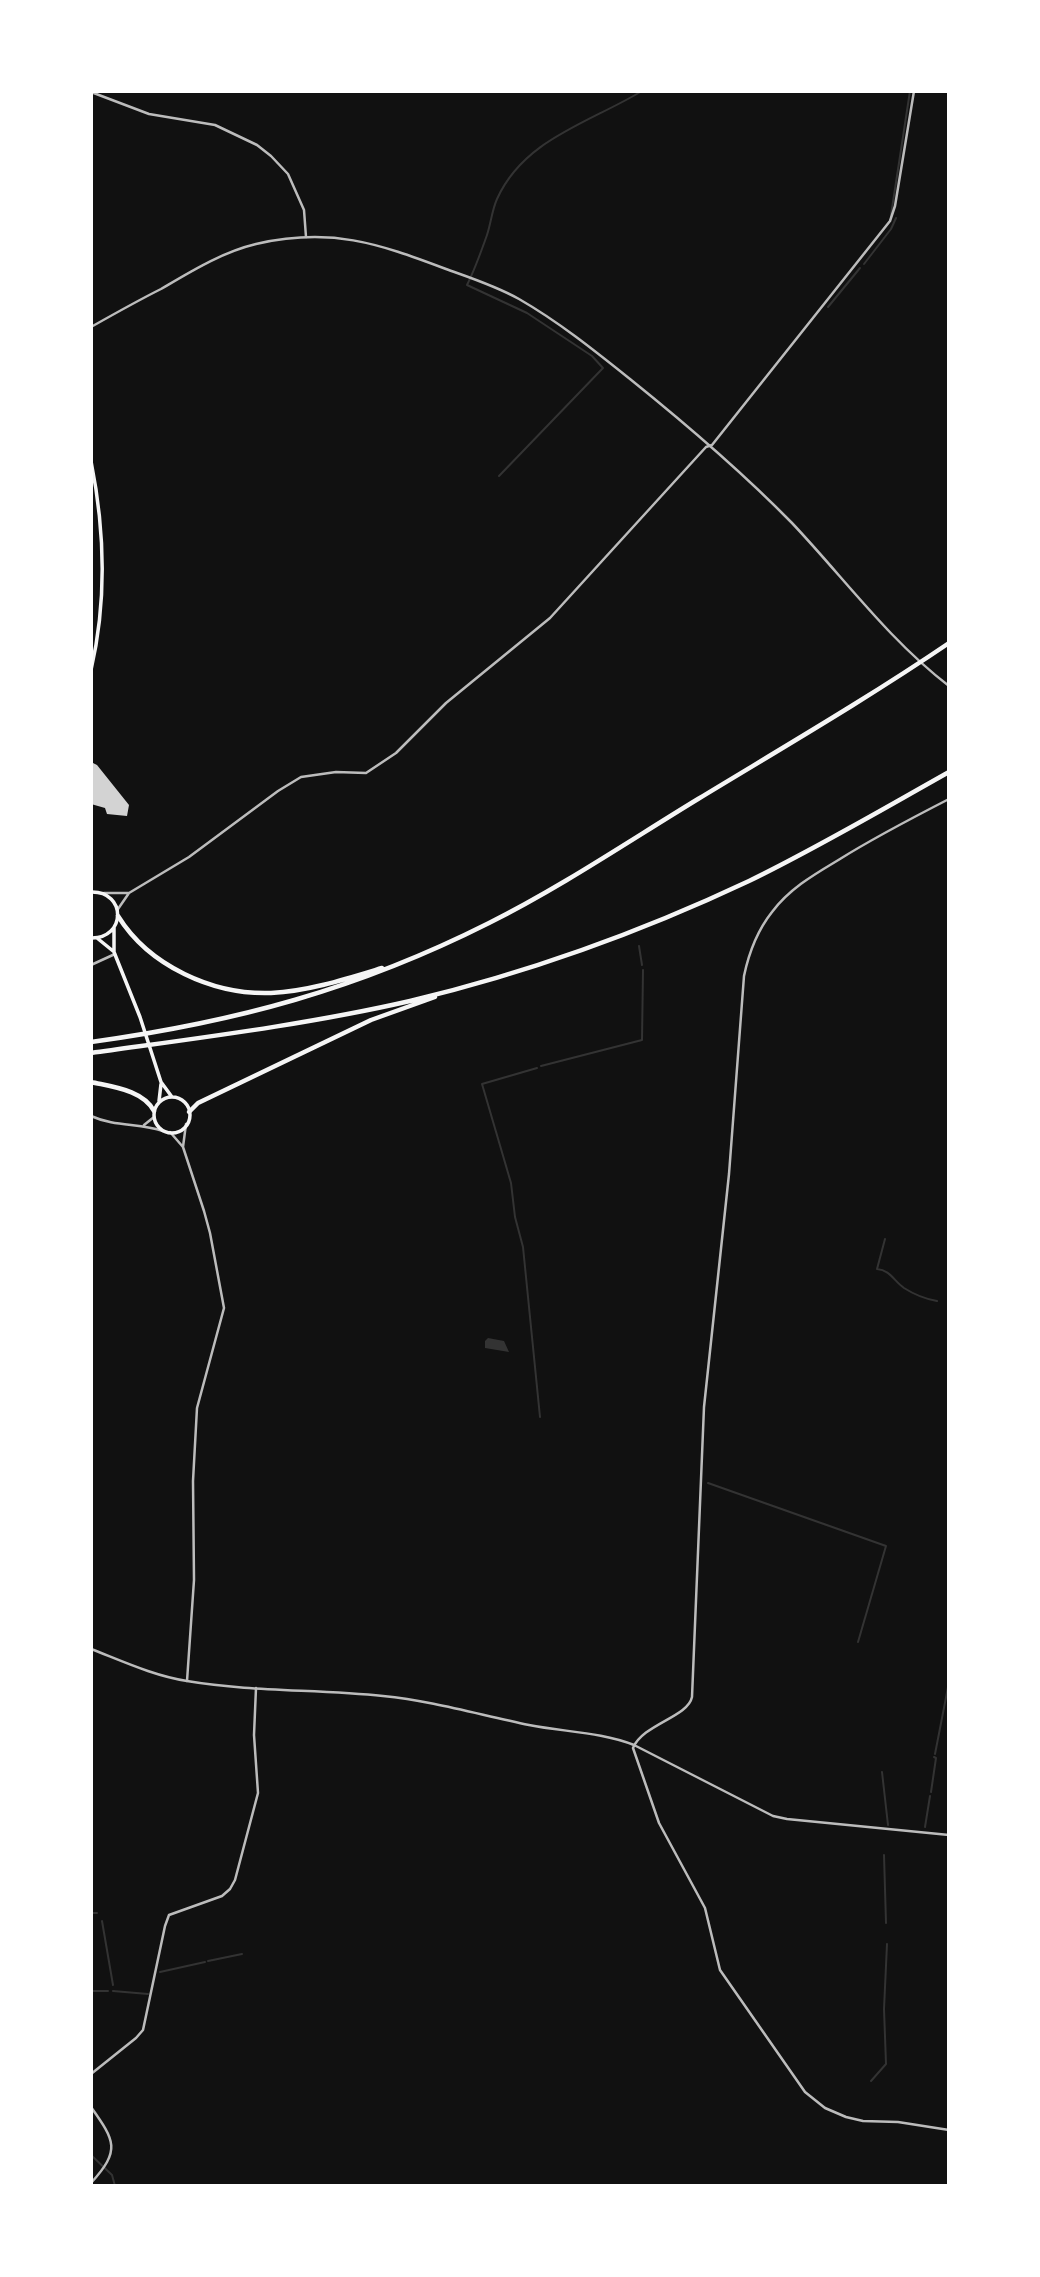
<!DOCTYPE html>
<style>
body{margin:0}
#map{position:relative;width:1040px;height:2277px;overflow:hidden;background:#111;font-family:"Nunito Sans",sans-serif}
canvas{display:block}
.frame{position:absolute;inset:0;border:93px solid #fff;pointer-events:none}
</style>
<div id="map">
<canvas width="1040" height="2277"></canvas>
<div class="frame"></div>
</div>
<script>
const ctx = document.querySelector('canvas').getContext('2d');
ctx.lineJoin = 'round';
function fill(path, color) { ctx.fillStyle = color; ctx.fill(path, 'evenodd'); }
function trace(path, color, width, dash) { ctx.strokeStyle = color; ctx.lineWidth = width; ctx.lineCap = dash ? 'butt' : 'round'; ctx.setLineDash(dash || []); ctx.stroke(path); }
fill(new Path2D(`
 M488,1338l16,3 5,11 -24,-4v-7z`), '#333');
trace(new Path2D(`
 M891,215l19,-124
 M864,264l27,-35 5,-11
 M828,307l32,-39
 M499,476l104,-108 -11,-12 -65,-43 -60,-28c8,-16 14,-33 20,-50 4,-12 5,-25 10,-36 27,-60 92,-76 145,-108
 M639,946l3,19
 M541,1066l101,-26 1,-70
 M537,1068l-55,16 29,99 4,34 8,30 17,170
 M885,1239l-8,30c13,1 17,12 27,19 11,7 21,11 33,13
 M708,1483l178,63 -28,96
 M935,1754l14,-72
 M882,1772l6,53
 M931,1792l5,-34 -2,-1
 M925,1827l5,-31
 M884,1855l2,68
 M91,1913h6
 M102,1921l11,64
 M208,1961l34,-7
 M160,1972l45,-10
 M91,1991h17
 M113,1991l35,3
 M871,2081l15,-17 -2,-55 3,-65
 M91,2155l21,20 3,11`), '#333', 2);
fill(new Path2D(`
 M91,762l6,3 32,40 -2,11 -20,-2 -2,-6 -14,-4z`), '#d3d3d3');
trace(new Path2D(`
 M91,92l58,22 66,11 42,20 14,11 17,18 16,36 2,27
 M949,799c-37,19 -74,38 -109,60 -25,15 -50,29 -68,53 -15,19 -23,40 -28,64l-15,198 -25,233 -12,290c-4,20 -49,27 -59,51l26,75 46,85 15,62 85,122 20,16 21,9 17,4 35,1 51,8
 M104,893h25
 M118,909l11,-16 60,-36 89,-66 23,-14 35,-5 30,1 30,-20 50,-50 104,-85 156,-171 6,-2 178,-224 5,-15 19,-115
 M91,965l24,-11
 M91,1116c24,11 48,7 72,15
 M144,1125l10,-8
 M170,1132l13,15 21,64 6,22 14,75 -27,100 -4,73 1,99 -7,101
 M183,1147l3,-23
 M91,2074l45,-36 7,-8 22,-104 4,-11 53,-19 8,-7 5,-9 23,-87 -4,-58 2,-47
 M91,2107c24,34 30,43 0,76`), '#bcbcbc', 2.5);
trace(new Path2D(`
 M91,327c23,-13 46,-26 70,-38 29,-17 61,-37 95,-45 75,-17 121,-1 190,25 25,9 50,17 73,30 40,23 76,52 111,80 56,45 112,93 162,144 52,55 97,117 157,163
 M91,1649c31,12 63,27 96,32 65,11 131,8 196,15 50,5 97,19 146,29 35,7 72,7 105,20l139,71 14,3 162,16`), '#bcbcbc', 2.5);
trace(new Path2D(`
 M91,461c14,70 16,140 0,209
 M91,892c36,-1 35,47 0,46
 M114,928v24l26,65 21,65 11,15
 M97,938l16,13
 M154 1115a18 18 0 1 1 36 0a18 18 0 1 1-36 0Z
 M159,1101l2,-17`), '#f5f5f5', 3.5);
trace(new Path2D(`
 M118,916c31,50 95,79 153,77 38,-2 75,-14 111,-25
 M91,1042c145,-20 267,-53 398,-119 72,-36 140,-82 209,-124 84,-51 170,-101 251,-156
 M91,1053c107,-15 214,-28 319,-52 117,-28 231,-69 339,-120 68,-33 134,-72 200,-109
 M91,1082c22,5 52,8 63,29
 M189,1112l9,-9 173,-83 64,-23`), '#f5f5f5', 4.5);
</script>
